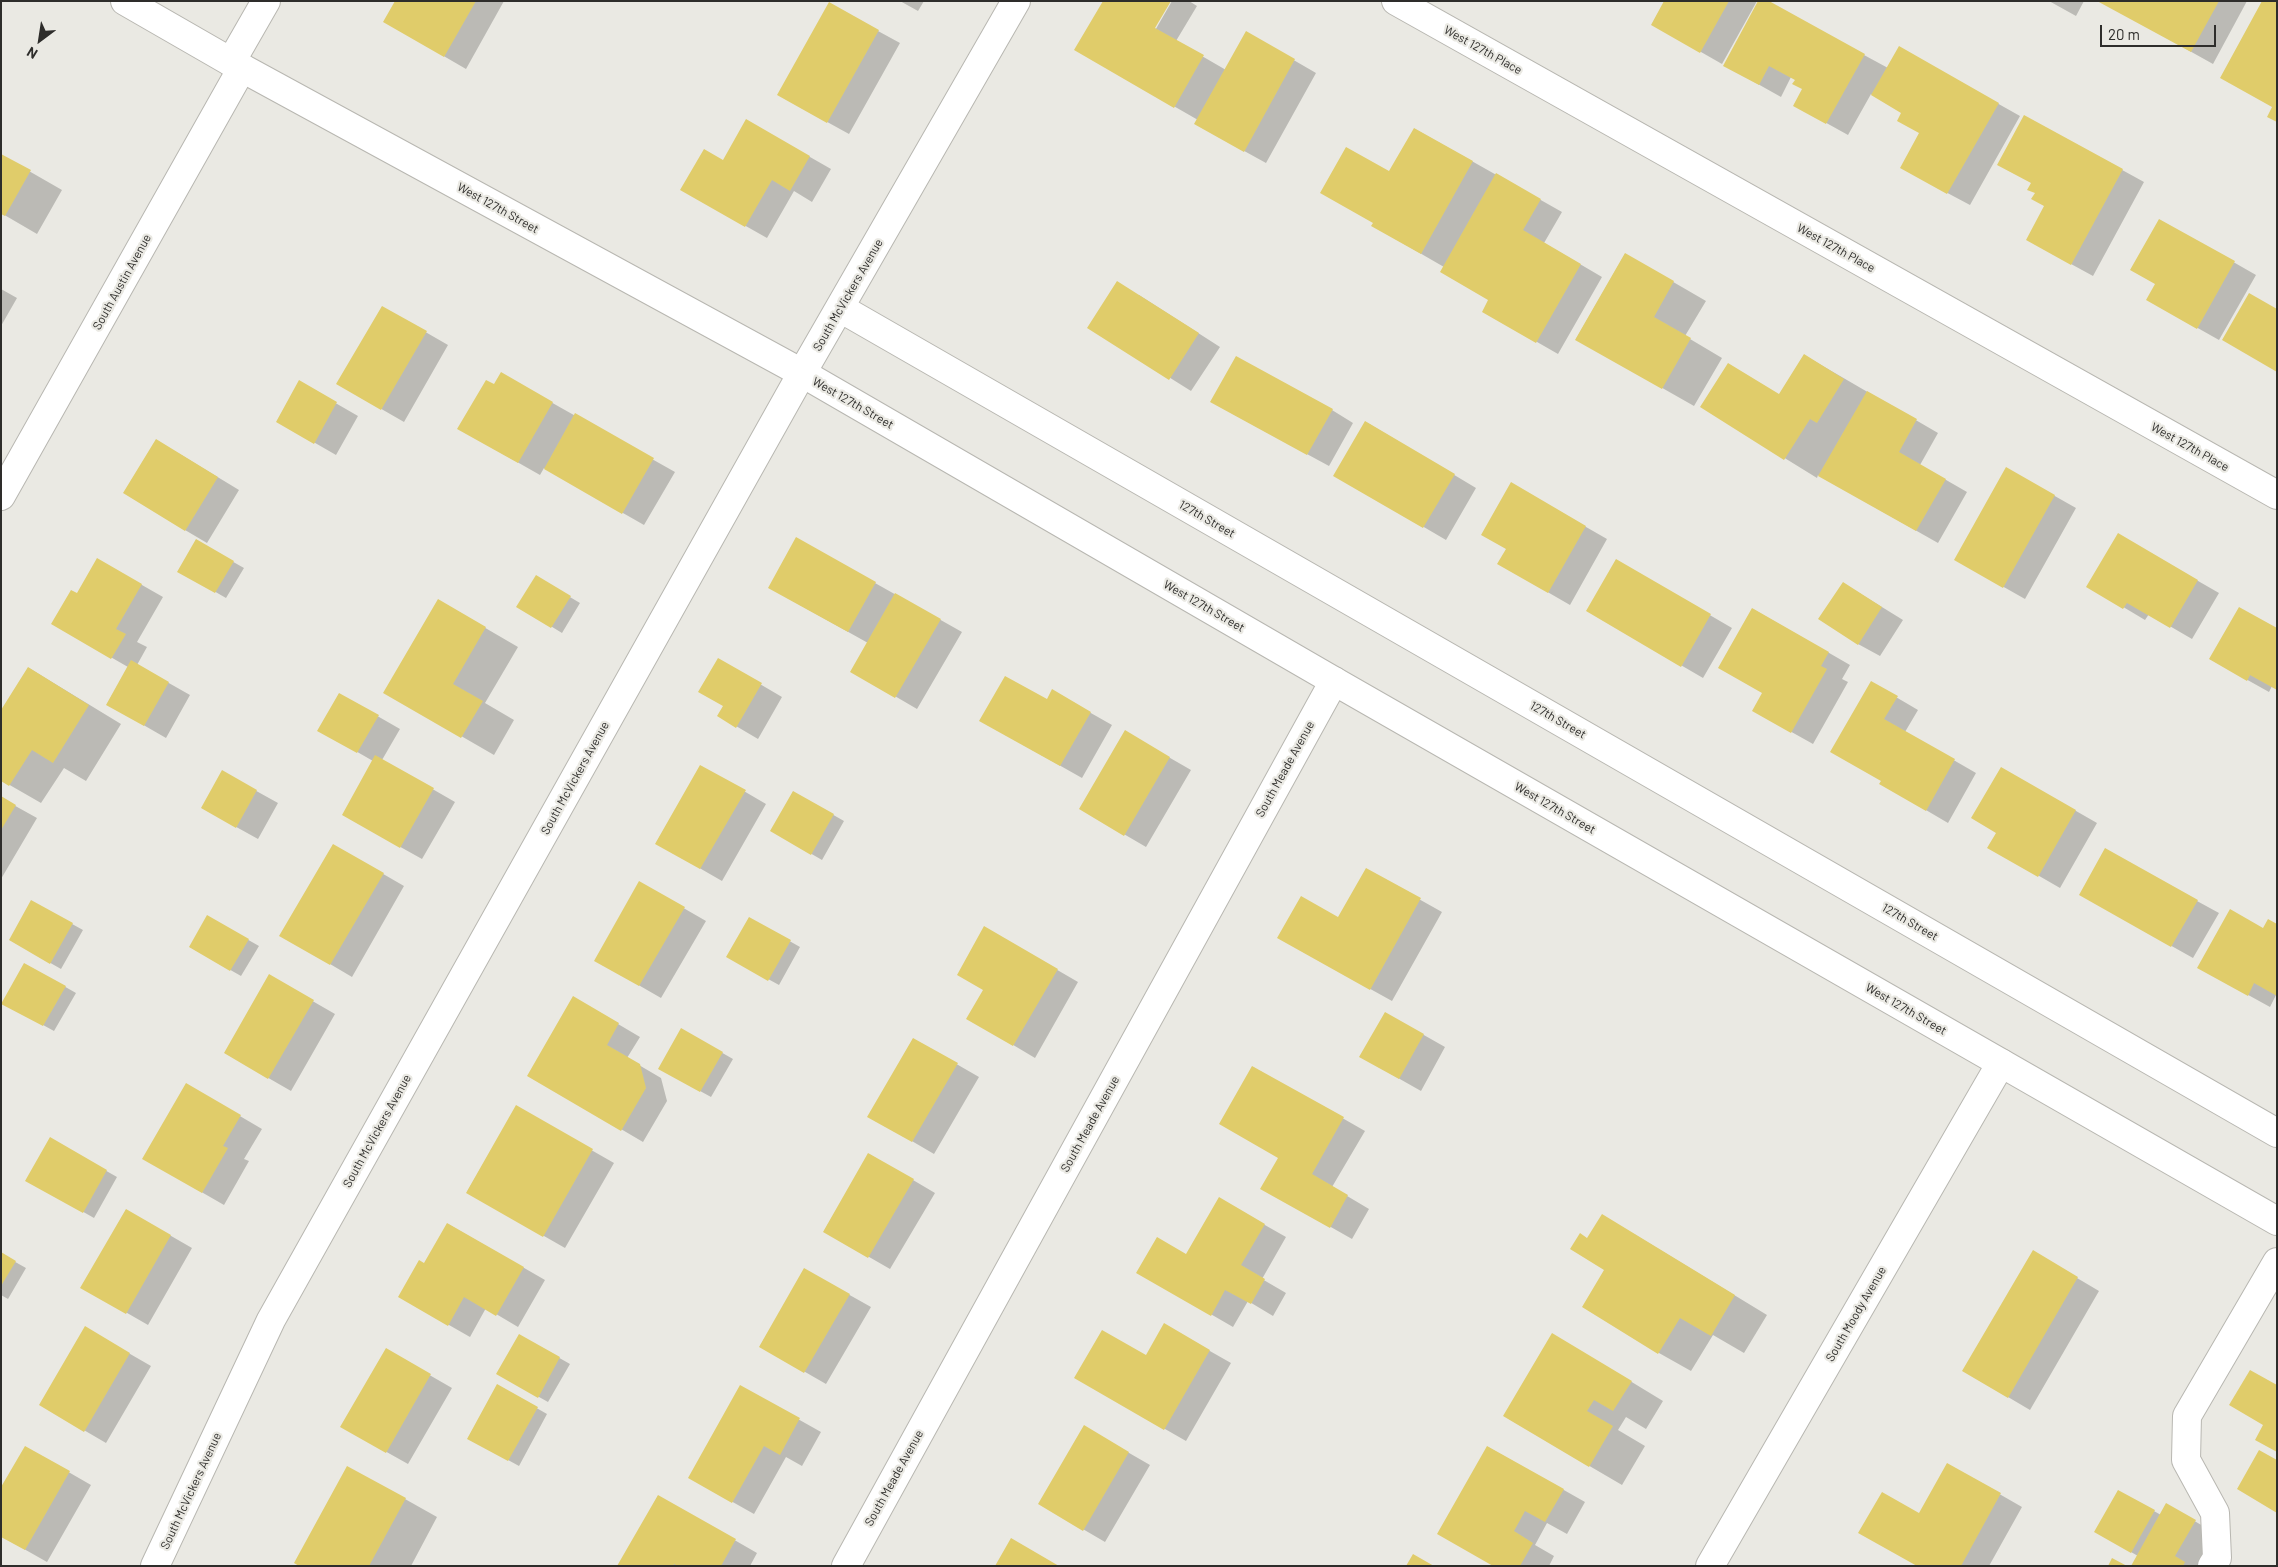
<!DOCTYPE html>
<style>
body{margin:0}
#map{position:relative;width:2278px;height:1567px;overflow:hidden;background:#eae9e3;font-family:Barlow,sans-serif}
canvas{display:block}
.frame{position:absolute;inset:0;border:2px solid #2e2d2b;pointer-events:none}
.north{position:absolute;left:15px;top:15px;width:50px;height:50px;-webkit-text-stroke:4px #eae9e3;paint-order:stroke;rotate:211deg;font-size:14px;font-weight:700;line-height:20px;text-align:center;color:#2e2d2b}
.north::after{content:'';display:block;margin:auto;width:18px;height:22px;background:#2e2d2b;clip-path:polygon(50% 0,100% 100%,50% 72%,0 100%)}
.scale{position:absolute;left:2100px;top:25px;width:116px;height:22px;box-sizing:border-box;border:2px solid #2e2d2b;border-top:0;padding-left:6px;font-size:15px;line-height:18px;white-space:nowrap;color:#2e2d2b;-webkit-text-stroke:4px #eae9e3;paint-order:stroke}
</style>
<div id="map">
<canvas width="2278" height="1567"></canvas>
<div class="frame"></div>
<div class="north">N</div>
<div class="scale">20 m</div>
</div>
<script>
const ctx = document.querySelector('canvas').getContext('2d');
ctx.lineJoin = 'round';
function fill(path, color) { ctx.fillStyle = color; ctx.fill(path, 'evenodd'); }
function trace(path, color, width, dash) { ctx.strokeStyle = color; ctx.lineWidth = width; ctx.lineCap = dash ? 'butt' : 'round'; ctx.setLineDash(dash || []); ctx.stroke(path); }
function drawText(font, color, halo, rows, align = 'center') {
  ctx.font = font + ' Barlow,sans-serif'; ctx.lineWidth = 4.5; ctx.setLineDash([]); ctx.textBaseline = 'middle'; ctx.strokeStyle = halo; ctx.fillStyle = color; for (const [text, x, y, turn = 0] of rows) {
    ctx.save(); ctx.translate(x, y); ctx.rotate((+turn || 0) * Math.PI / 180); ctx.textAlign = isNaN(turn) ? turn : align; if (halo) ctx.strokeText(text, 0, 0); ctx.fillText(text, 0, 0); ctx.restore();
  }
}
fill(new Path2D(`
 M396,1h108l-38,68 -81,-47z
 M900,1h24l-6,10z
 M1172,1h17l8,5 -21,35 50,29 21,-37 69,40 -50,90 -49,-27 -19,-16 -122,-70 77,-16z
 M1665,1h92l-35,63 -70,-40z
 M2049,1h35l-8,15z
 M2100,1h147l-34,63z
 M878,31l22,12 -51,91 -49,-27z
 M1899,48l121,68 -50,89 -47,-25 -2,-47 -18,-21 -32,-18 -23,41 -54,-30 9,-16 -7,-9 -5,-3 -10,20 -57,-32 140,-10 24,13z
 M2024,116l120,66 -51,94 -44,-24 -3,-46 -10,-13 -4,-10z
 M747,121l84,48 -19,33 -18,-11 -27,47 -85,-48 41,-28z
 M1415,129l147,83 -18,31 58,34 -44,77 -75,-43 7,-12 -46,-32 -71,-41 17,-53z
 M1,155l61,35 -25,44 -36,-21z
 M2160,220l96,55 -37,65 -71,-40 9,-16z
 M1625,254l81,47 -21,35 37,22 -28,48 -118,-67z
 M1,289l16,9 -16,28z
 M1139,295l81,52 -29,44 -102,-64z
 M382,307l66,38 -44,77 -66,-38z
 M1804,355l134,78 -18,32 47,27 -29,51 -120,-68 -1,3 -115,-71 77,-12z
 M501,374l174,98 -31,53 -100,-57 -4,7 -81,-46 35,-43z
 M299,382l59,34 -22,39 -59,-34z
 M1332,410l21,13 -24,43 -96,-52z
 M1366,422l110,66 -30,52 -111,-65z
 M178,453l61,37 -32,53 -22,-13z
 M2007,469l69,39 -51,91 -69,-39z
 M1511,484l96,55 -37,66 -71,-41 9,-16z
 M2118,535l101,58 -27,46 -43,-25 -4,6 -57,-34z
 M196,541l48,27 -18,30 -47,-27z
 M98,560l65,37 -26,45 10,5 -10,18 53,30 -24,43 -59,-34 21,-37 -75,-43 25,-29z
 M1617,561l115,67 -29,50 -115,-67z
 M536,577l44,26 -18,30 -44,-27z
 M875,583l87,49 -45,77 -65,-38 16,-28 -77,-43z
 M1843,583l60,37 -23,36 -22,-12z
 M439,601l79,46 -33,56 29,17 -20,35 -109,-63z
 M1753,609l97,56 -8,14 6,3 -35,62 -59,-33 9,-18z
 M2277,630l-5,56 -3,6 -59,-33z
 M719,660l63,37 -24,42 -39,-23 6,-10z
 M29,668l92,56 -35,57 -22,-13 -23,35 -40,-23z
 M1872,683l46,27 -13,22 71,41 -28,50 -68,-40 2,-3z
 M1052,691l60,34 -30,53 -101,-57 66,-20z
 M339,694l61,35 -18,31 73,42 -33,57 -79,-44 30,-54 -54,-31z
 M1125,732l66,38 -45,77 -65,-38z
 M701,766l65,38 -44,77 -66,-38z
 M2001,768l96,55 -37,65 -71,-41 9,-15z
 M222,772l56,31 -20,36 -56,-31z
 M793,792l51,29 -22,39 -50,-29z
 M1,798l36,20 -36,61z
 M333,845l71,41 -52,91 -71,-42z
 M1367,870l75,42 -50,89 -92,-51 39,-31z
 M640,883l66,38 -45,77 -66,-38z
 M2197,901l22,12 -26,45 -91,-51z
 M32,902l51,28 -22,39 -51,-29z
 M208,917l51,29 -18,30 -51,-29z
 M749,918l51,29 -21,38 -51,-28z
 M985,928l93,54 -43,76 -67,-40 17,-28z
 M2263,929l13,66 -6,12 -49,-27z
 M25,964l51,29 -22,38 -51,-28z
 M269,976l66,38 -44,77 -66,-38z
 M574,998l66,39 -13,21 34,20 6,23 -24,41 -114,-67z
 M1385,1013l60,34 -24,44 -60,-34z
 M682,1030l51,29 -22,38 -51,-28z
 M913,1039l66,38 -45,77 -65,-38z
 M1253,1067l112,64 -33,56 37,22 -17,30 -90,-51 18,-31z
 M187,1085l75,44 -18,30 5,2 -25,44 -80,-46z
 M516,1107l98,56 -49,85 -98,-56z
 M50,1139l67,38 -23,41 -67,-38z
 M869,1154l66,39 -45,76 -66,-38z
 M1219,1199l67,38 -24,42 24,14 -13,23 -25,-15 -15,26 -95,-55 48,-16z
 M126,1210l66,38 -44,77 -66,-38z
 M448,1224l97,56 -27,47 -32,-19 -16,29 -70,-40 25,-33z
 M1634,1234l133,81 -23,38 -31,-18 -22,36 -32,-18 -71,-114z
 M2033,1252l66,39 -69,119 -66,-39z
 M1,1254l25,14 -18,31 -7,-4z
 M805,1270l66,37 -45,77 -66,-38z
 M1164,1325l67,38 -45,78 -110,-63 71,-22z
 M85,1328l66,38 -45,77 -65,-38z
 M519,1335l51,29 -22,38 -50,-28z
 M386,1350l66,38 -44,76 -66,-37z
 M1584,1353l79,48 -17,28 -20,-12 -8,13 27,16 -23,39 -118,-69z
 M498,1386l49,28 -28,52 -51,-28z
 M741,1387l80,45 -19,34 -16,-9 -32,57 -64,-36z
 M1084,1427l66,38 -45,77 -65,-38z
 M25,1447l66,38 -44,77 -46,-26z
 M1488,1447l97,55 -18,32 -20,-11 -12,22 19,11 -5,10h-54z
 M1947,1464l75,43 -33,59h-71l2,-52z
 M2118,1491l43,24 6,-10 60,35 -14,26h-81l6,-10 -42,-24z
 M658,1496l99,57 -7,13h-131z
 M405,1499l32,18 -26,49h-110z`), '#0003');
fill(new Path2D(`
 M395,1h81l-32,56 -61,-35z
 M1103,1h68l-16,27 49,27 -30,53 -100,-58z
 M1664,1h65l-29,52 -49,-28z
 M1758,1h11l96,53 -39,70 -33,-18 9,-17 -10,-5 3,-4 -26,-14 -10,19 -36,-19z
 M2097,1h122l-28,51z
 M2262,1h15v121l-10,-5 5,-10 -52,-29z
 M829,2l50,28 -52,93 -50,-28z
 M1246,31l49,28 -51,93 -50,-28z
 M1899,46l100,57 -52,91 -47,-26 19,-35 -22,-12 4,-8 -30,-18z
 M2024,115l99,54 -52,96 -45,-25 18,-34 -13,-7 4,-6 -8,-3 4,-7 -34,-18z
 M746,119l64,37 -20,35 -18,-11 -27,47 -65,-37 24,-41 19,11z
 M1414,128l59,33 -52,93 -50,-28 2,-3 -53,-30 26,-46 43,24z
 M1,154l30,16 -26,46 -4,-2z
 M1496,173l45,26 -18,31 58,34 -45,79 -54,-31 6,-12 -48,-28z
 M2159,219l76,42 -38,68 -51,-29 9,-16 -25,-14z
 M1625,253l49,28 -20,36 37,21 -29,51 -87,-49z
 M1117,281l82,52 -30,47 -82,-52z
 M2249,293l28,16v63l-55,-32z
 M382,306l45,25 -46,79 -45,-26z
 M1804,354l40,25 -27,44 -7,-4 -26,41 -84,-53 28,-44 51,31z
 M1236,356l97,53 -26,46 -97,-53z
 M501,372l52,30 -35,61 -61,-34 29,-49 8,4z
 M299,380l38,22 -23,42 -38,-22z
 M1867,391l50,28 -18,33 47,27 -30,52 -98,-55z
 M575,413l79,45 -32,56 -78,-45z
 M1365,421l90,53 -32,54 -90,-52z
 M156,439l62,38 -33,54 -62,-38z
 M2006,467l49,28 -52,93 -49,-28z
 M1511,482l75,44 -38,67 -51,-29 9,-15 -25,-14z
 M2118,533l80,47 -28,48 -43,-25 -4,6 -37,-22z
 M796,537l80,45 -28,50 -80,-44z
 M196,539l38,22 -19,32 -38,-21z
 M97,558l45,26 -26,45 10,5 -15,25 -60,-35 20,-34 6,3z
 M1616,559l95,55 -30,53 -95,-56z
 M536,575l35,21 -20,32 -35,-21z
 M1843,582l39,25 -24,38 -40,-26z
 M895,593l46,26 -46,79 -45,-26z
 M438,599l48,28 -33,57 30,17 -22,37 -78,-45z
 M2239,607l38,21v62l-27,-15 -3,6 -38,-22z
 M1752,608l77,44 -8,14 6,3 -36,64 -39,-22 10,-18 -44,-25z
 M718,658l44,25 -26,45 -19,-12 6,-10 -25,-14z
 M131,660l38,22 -25,44 -38,-21z
 M28,667l61,38 -36,58 -21,-13 -23,36 -8,-5v-71z
 M1005,676l42,23 5,-10 39,23 -31,54 -81,-45z
 M1871,681l27,15 -14,23 71,40 -29,52 -47,-27 2,-3 -51,-29z
 M339,693l40,22 -22,38 -40,-22z
 M1125,730l45,27 -46,79 -45,-27z
 M375,755l59,33 -34,60 -58,-33z
 M700,765l46,25 -46,79 -45,-25z
 M2001,767l75,43 -38,67 -51,-29 9,-15 -25,-15z
 M222,770l35,20 -21,38 -35,-20z
 M793,791l41,23 -23,41 -41,-24z
 M1,796l15,9 -15,25z
 M333,844l51,29 -54,92 -51,-29z
 M2105,848l93,52 -27,47 -92,-52z
 M1366,868l55,30 -51,92 -93,-52 24,-42 37,21z
 M639,881l46,26 -46,79 -45,-25z
 M31,900l42,23 -23,41 -41,-24z
 M2230,909l33,19 5,-9 9,5v72l-23,-13 -6,13 -51,-28z
 M207,915l42,24 -19,32 -41,-24z
 M749,917l42,23 -23,41 -42,-24z
 M984,926l74,43 -45,77 -47,-27 17,-29 -26,-15z
 M24,963l42,23 -23,40 -42,-22z
 M269,974l45,26 -46,79 -44,-26z
 M573,996l46,27 -12,22 33,19 6,24 -25,43 -94,-55z
 M1385,1012l39,22 -25,45 -40,-22z
 M681,1028l42,24 -23,40 -42,-23z
 M913,1038l45,25 -46,79 -45,-25z
 M1252,1066l92,51 -32,57 36,21 -18,33 -70,-39 18,-31 -59,-34z
 M186,1083l55,32 -18,31 5,2 -26,45 -60,-34z
 M516,1105l77,44 -50,88 -77,-44z
 M50,1137l57,33 -24,43 -58,-32z
 M868,1153l46,26 -46,79 -45,-26z
 M1219,1197l46,27 -24,41 24,14 -14,25 -26,-14 -14,26 -75,-43 21,-36 29,17z
 M126,1209l45,26 -45,79 -46,-26z
 M1602,1214l133,81 -24,41 -31,-18 -22,36 -76,-47 22,-37 -34,-21 10,-16 7,5z
 M447,1223l77,44 -28,49 -32,-19 -16,29 -50,-29 21,-37 5,3z
 M2033,1250l45,27 -70,121 -46,-27z
 M1,1252l15,9 -15,25z
 M804,1268l46,26 -46,79 -45,-26z
 M1164,1323l46,27 -46,80 -90,-52 28,-48 44,25z
 M85,1326l45,27 -46,79 -45,-27z
 M1552,1333l80,48 -19,30 -19,-11 -7,11 26,15 -24,41 -86,-51z
 M519,1334l41,23 -22,41 -42,-24z
 M386,1348l45,26 -45,79 -46,-26z
 M2250,1370l27,15v67l-22,-12 8,-15 -34,-20z
 M497,1384l41,23 -30,54 -41,-22z
 M740,1385l60,33 -20,37 -16,-9 -32,57 -44,-25z
 M1084,1425l45,27 -46,79 -45,-27z
 M25,1446l45,25 -45,79 -24,-13v-50z
 M1487,1446l77,43 -19,33 -20,-11 -11,20 19,12 -13,23h-27l-56,-32z
 M2259,1450l18,10v53l-40,-24z
 M1947,1463l54,30 -40,73h-44l-59,-33 24,-41 37,21z
 M347,1466l59,32 -37,68h-70l-5,-3z
 M2118,1490l37,20 -24,43 -37,-21z
 M658,1495l78,44 -15,27h-43l-4,-2 -1,2h-56z
 M2166,1503l30,17 -21,36 10,6 -2,4h-52z
 M1011,1538l48,28h-64z
 M1413,1554l21,12h-28z
 M2112,1558l15,8h-19z`), '#e0cc6a');
const minor = new Path2D(`
 M1396,1l881,494
 M231,62l35,-61
 M840,308l1437,825
 M1,496l241,-428
 M155,1566l116,-246 531,-947 214,-372
 M846,1566l488,-885
 M1710,1566l291,-503
 M2212,1566l5,-8 -2,-45 -29,-53 1,-44 90,-154`);
const major = new Path2D(`
 M125,1l106,61 571,311 532,308 943,540`);
trace(minor, '#b8b7b1', 30);
trace(major, '#b8b7b1', 30);
trace(minor, '#fff', 28);
trace(major, '#fff', 28);
drawText('12px', '#2e2d2b', '#eae9e3', [
 ["West 127th Place",1483,50,29],
 ["West 127th Street",498,208,29],
 ["West 127th Place",1836,248,29],
 ["South Austin Avenue",122,282,-61],
 ["South McVickers Avenue",848,295,-60],
 ["West 127th Street",853,403,30],
 ["West 127th Place",2190,447,29],
 ["127th Street",1207,519,30],
 ["West 127th Street",1204,606,30],
 ["127th Street",1558,720,30],
 ["South Meade Avenue",1285,769,-61],
 ["South McVickers Avenue",575,778,-61],
 ["West 127th Street",1555,808,30],
 ["127th Street",1910,922,30],
 ["West 127th Street",1906,1009,30],
 ["South Meade Avenue",1090,1124,-61],
 ["South McVickers Avenue",377,1131,-61],
 ["South Moody Avenue",1856,1314,-60],
 ["South Meade Avenue",894,1478,-61],
 ["South McVickers Avenue",191,1491,-65]
]);
</script>
